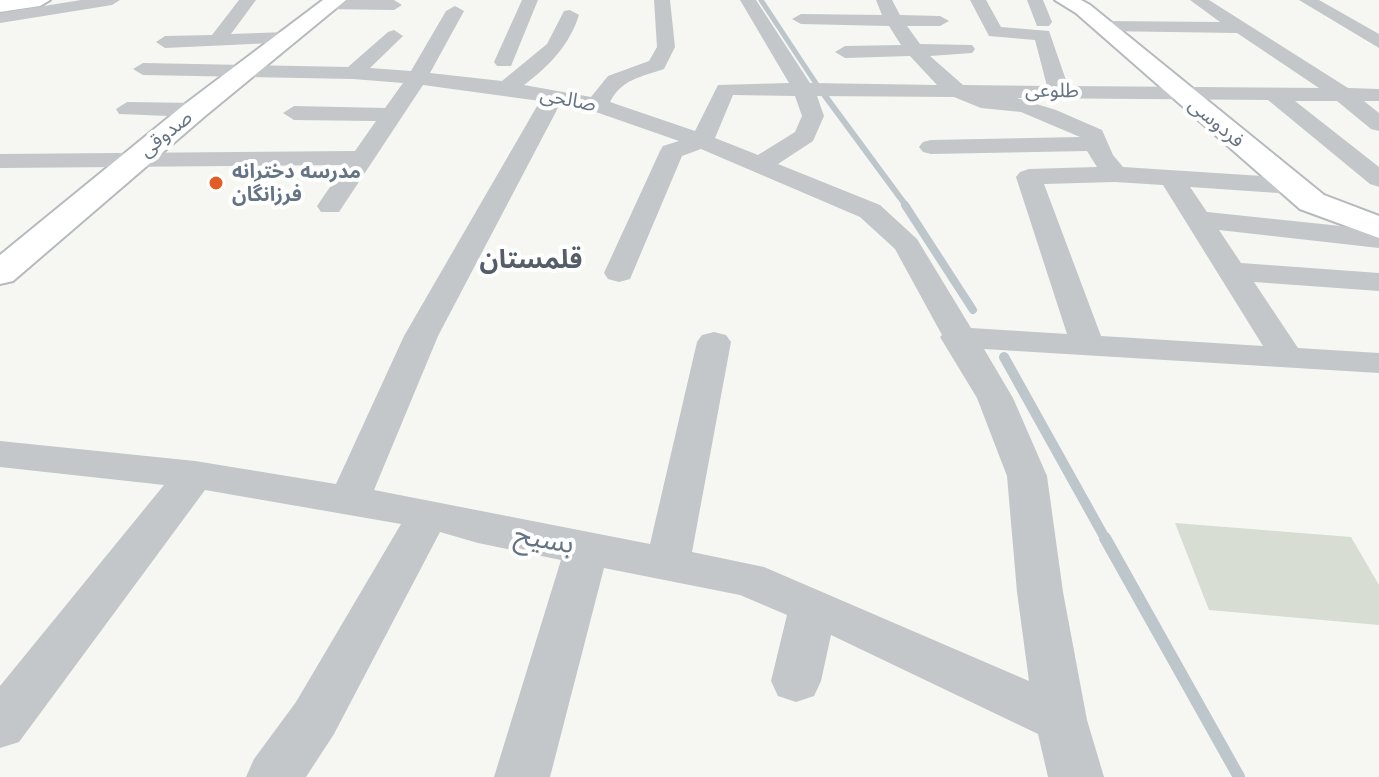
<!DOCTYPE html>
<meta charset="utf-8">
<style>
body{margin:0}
canvas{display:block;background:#f6f6f2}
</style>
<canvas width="1379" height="777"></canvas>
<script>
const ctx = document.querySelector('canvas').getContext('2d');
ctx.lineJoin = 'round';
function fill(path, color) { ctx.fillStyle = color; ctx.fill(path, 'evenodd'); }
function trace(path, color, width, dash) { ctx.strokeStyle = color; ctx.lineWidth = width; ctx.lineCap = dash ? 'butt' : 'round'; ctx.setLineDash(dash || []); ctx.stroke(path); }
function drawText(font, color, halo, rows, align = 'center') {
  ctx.font = font + ' Montserrat,"Noto Sans Arabic",sans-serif'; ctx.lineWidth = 8; ctx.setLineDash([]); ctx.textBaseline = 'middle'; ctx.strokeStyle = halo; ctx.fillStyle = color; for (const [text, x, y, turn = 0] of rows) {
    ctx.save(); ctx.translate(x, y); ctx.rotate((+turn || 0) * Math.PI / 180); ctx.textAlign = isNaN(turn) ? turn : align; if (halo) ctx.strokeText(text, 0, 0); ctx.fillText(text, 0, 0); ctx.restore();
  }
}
fill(new Path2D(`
 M1175,523l176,14 28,48v40l-170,-15z`), '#d7ddd3');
trace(new Path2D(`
 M761,0l60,91`), '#bcc6cb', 5);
trace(new Path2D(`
 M820,89l87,118`), '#bcc6cb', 6);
trace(new Path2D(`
 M905,205l68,105`), '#bcc6cb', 8);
trace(new Path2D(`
 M1004,357l102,183`), '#bcc6cb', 10);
trace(new Path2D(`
 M1105,538l134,239`), '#bcc6cb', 12);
const major = new Path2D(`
 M323,0h23l-141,116 -192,165 -13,3v-29l185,-151z
 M1055,0h26l9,5 234,190 55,21v22l-79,-29 -224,-196z`);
const highway = new Path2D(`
 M0,0h50l-10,6 -40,6z`);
trace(major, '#b6babe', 4);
trace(highway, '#b6b9bc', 4);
fill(new Path2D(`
 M81,0h39l-8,5 -112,18v-10z
 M239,0h17l-25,34 56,-2 7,2 2,4 -2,4 -129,6 -9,-6 9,-6 47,-1z
 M329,0h65l8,5 -8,5 -71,-1 -2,-4z
 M522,0h16l-27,66h-14l-3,-4z
 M654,0h16l5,47 -11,22c-23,8 -42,10 -54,33l85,29 23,-46 71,-2 -49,-83h16l54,83 127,2 -27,-29 -65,2 -10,-6 10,-6 56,-1 -12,-19 -88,-2 -9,-5 9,-5 81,1 -6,-15h16l8,15 40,1 9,5 -9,5h-33l13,18 52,1 3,4 -3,4 -42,3 33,29 84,1 -12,-46 -46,-4 -19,-36h16l15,27 48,4 19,55 251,2 -82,-55 -134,-2 -9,-5 9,-5 117,1 -30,-22h19l139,88 31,1v12h-15l15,12v18l-8,-2 -34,-28h-42l84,66v20l-9,-3 -102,-84 -251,-2 39,12 46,20 11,25 10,12 170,11 9,3 4,5 -4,5 -9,3 -103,-7 17,25 172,18v18l-160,-18 22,33 138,10v18l-125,-9 44,66 81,5v20l-395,-24 29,49 34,78 16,116 24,128 17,57h-56l-10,-43 -207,-99 -10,46 -7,15 -18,6 -18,-6 -7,-15 16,-66 -47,-20 -136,-27 -54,209h-56l67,-217 -83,-17 -38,-11 -106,202 -28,43h-60l8,-18 42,-57 105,-178 -196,-34 -186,252 -19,6v-62l164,-201 -164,-18v-26l195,20 141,23 68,-148 136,-235 -117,-16 -84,127h-18l-4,-6 28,-41 -345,3v-14l355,-3 21,-30 -82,-1 -11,-7 11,-7 91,2 18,-25 -50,-4 -210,-4 -10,-6 10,-6 205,4 40,-35 6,-2 9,6 -33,32 41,3 35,-60 9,-5 9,5 -34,62 72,8 45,-37 17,-33 6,-1 9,5c-10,31 -30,51 -55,70l67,12 17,-21 41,-15 8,-14zM733,95l62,1 7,20 -7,16 -37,23 -43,-17zM817,96l137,1 27,11 40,4 59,25 -149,3 -8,2 -4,5 4,5 8,2 156,-3 10,16 -68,2 -9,3 -4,5 51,157 -96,-6 -54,-89 -37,-34 -102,-41 35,-23 11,-25zM560,104l33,7 86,30 -16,5 -3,5 -56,122 4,6 11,3 11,-3 52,-123 19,-7 159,68 35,32 47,86 -2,2 37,61 30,78 10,116 12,89 -265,-114 -72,-15 39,-210 -5,-7 -12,-3 -12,3 -5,7 -47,202 -276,-54 64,-154zM1115,182l48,3 100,161 -162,-10 -57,-152z
 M1027,0h16l9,22 -3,4h-12z
 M1299,0h20l60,34v14z
 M127,102l68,1 11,7 -11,7 -76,-3 -3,-5z`), '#c3c7ca');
fill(major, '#fff');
fill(highway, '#fff');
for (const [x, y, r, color] of [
 [216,183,8,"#e35b25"]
]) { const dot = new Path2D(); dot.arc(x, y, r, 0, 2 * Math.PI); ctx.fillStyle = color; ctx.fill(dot); trace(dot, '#fff', 3); }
drawText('20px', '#657484', '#fff', [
 ["طلوعی",1052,91,1],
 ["صالحی",568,100,11],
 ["فردوسی",1216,123,40],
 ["صدوقی",166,134,-39]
]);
drawText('bold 20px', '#657484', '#fff', [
 ["مدرسه دخترانه",232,172],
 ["فرزانگان",232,195]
], 'left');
drawText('bold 26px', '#535e69', '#fff', [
 ["قلمستان",531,260]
]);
drawText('28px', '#657484', '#fff', [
 ["بسیح",544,540,10]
]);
</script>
